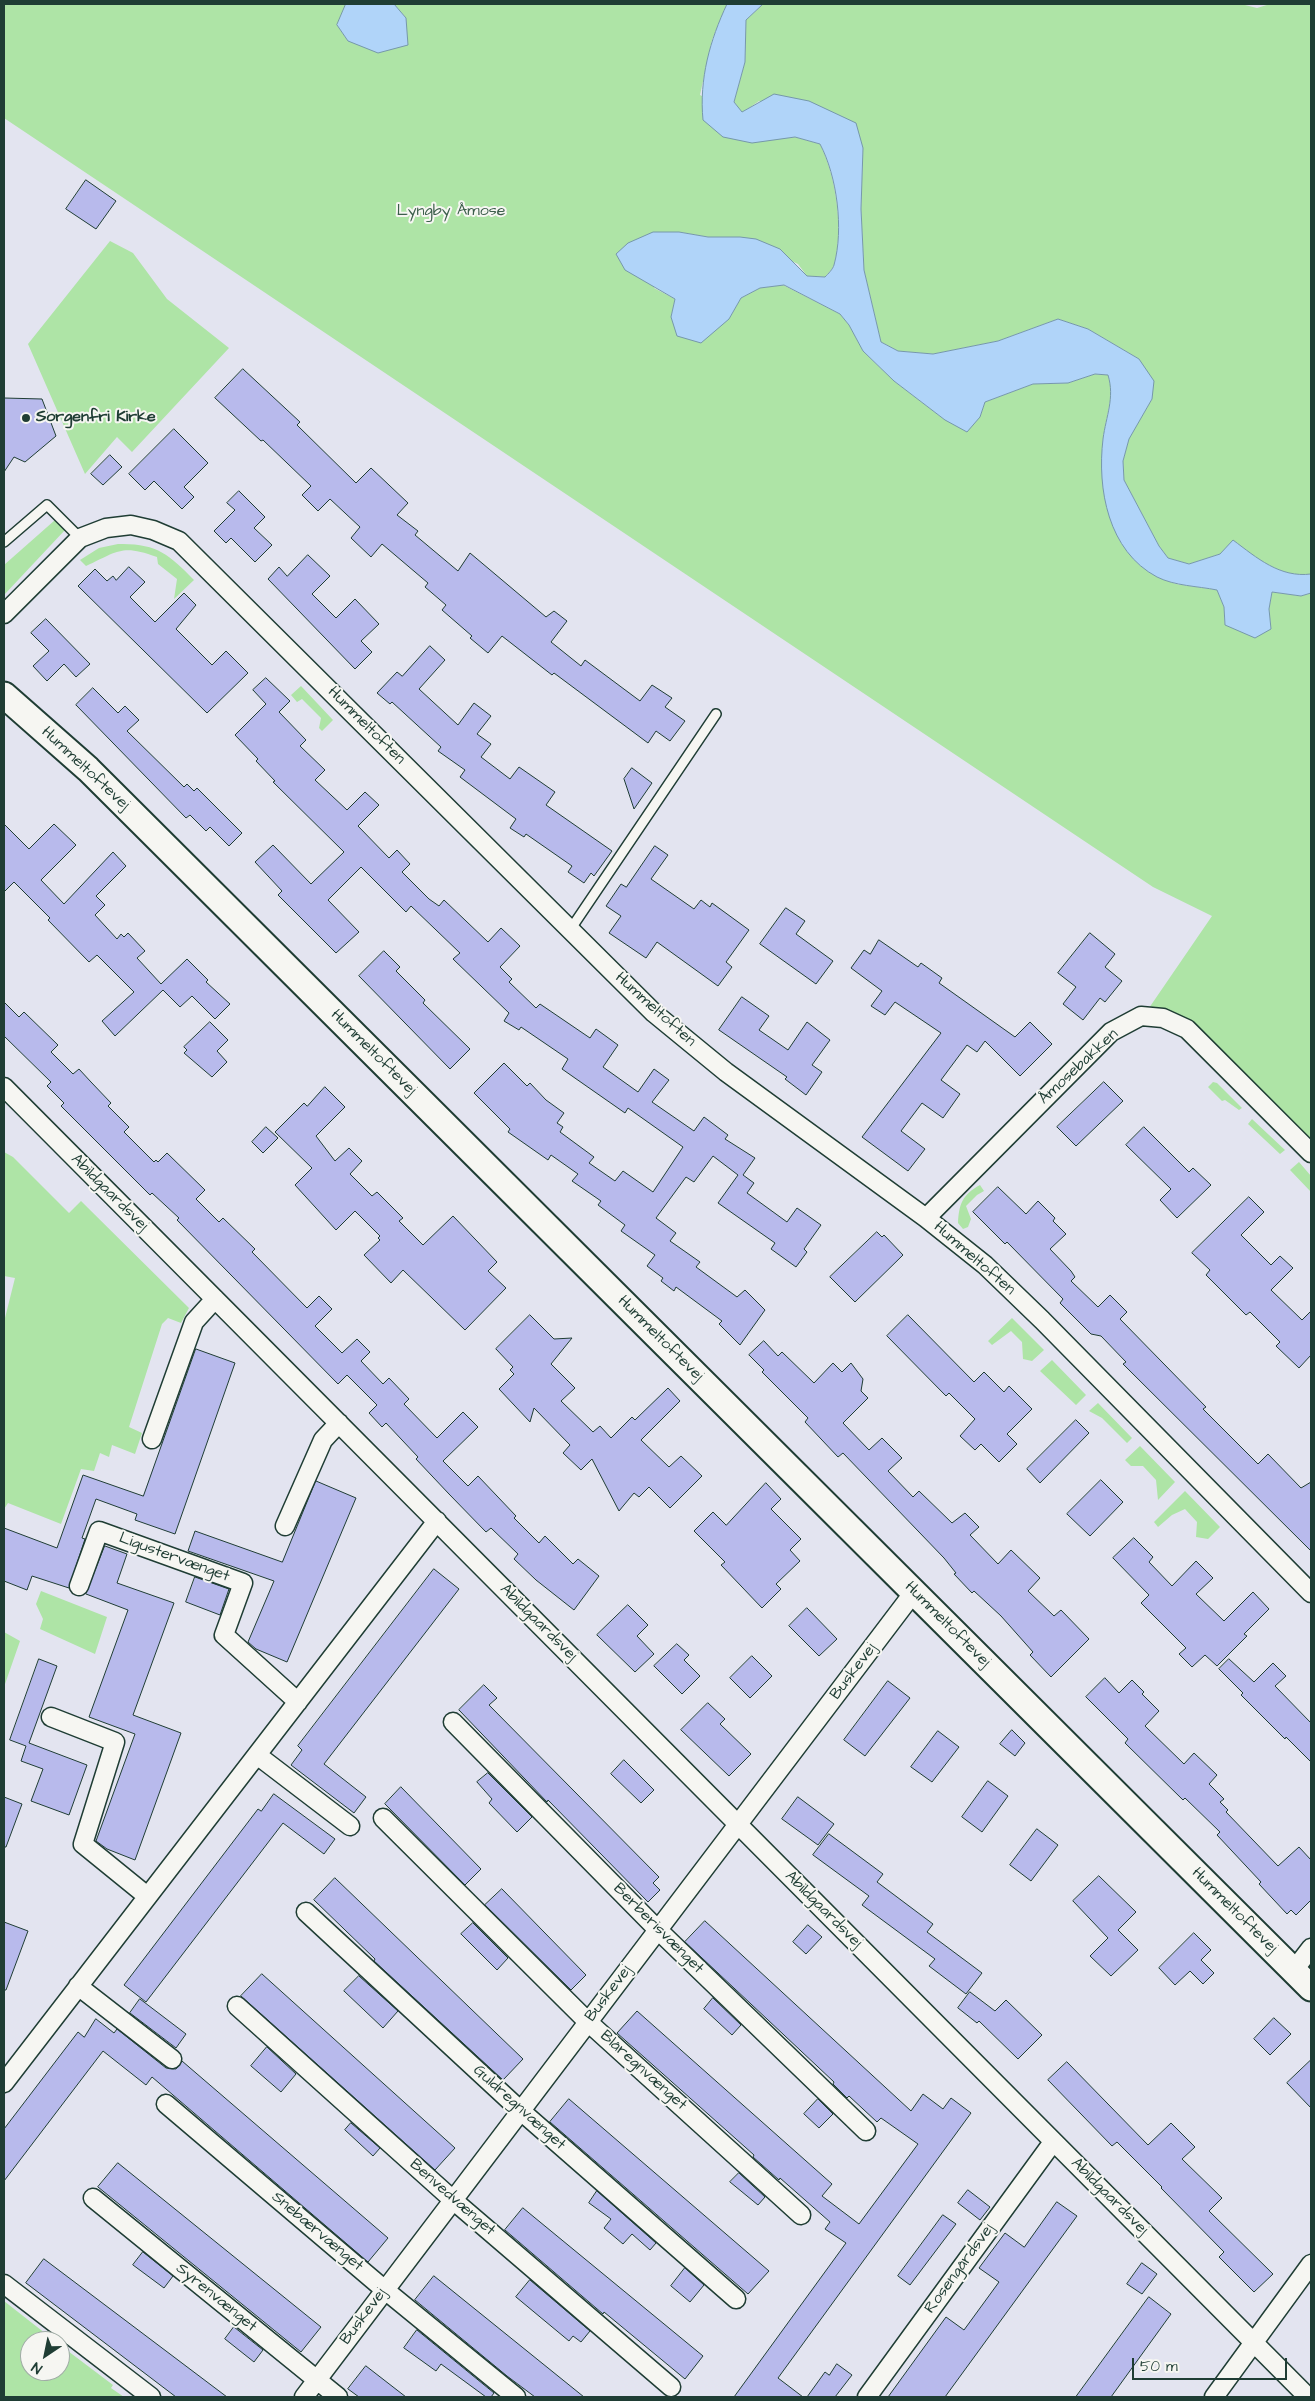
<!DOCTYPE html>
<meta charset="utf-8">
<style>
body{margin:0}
#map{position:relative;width:1315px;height:2401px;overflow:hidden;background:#e3e4f0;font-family:"Architects Daughter",sans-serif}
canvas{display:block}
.frame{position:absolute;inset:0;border:5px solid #1f3d34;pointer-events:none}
.north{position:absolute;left:20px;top:2331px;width:50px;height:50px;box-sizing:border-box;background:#f6f6f2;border:1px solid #a0aca6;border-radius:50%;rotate:214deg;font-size:14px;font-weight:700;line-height:20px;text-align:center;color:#1f3d34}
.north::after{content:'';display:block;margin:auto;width:18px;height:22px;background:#1f3d34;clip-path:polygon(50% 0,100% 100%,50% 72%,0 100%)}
.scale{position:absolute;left:1132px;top:2358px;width:155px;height:22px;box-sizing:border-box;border:2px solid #1f3d34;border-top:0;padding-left:6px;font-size:15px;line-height:18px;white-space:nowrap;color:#1f3d34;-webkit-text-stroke:4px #f6f6f2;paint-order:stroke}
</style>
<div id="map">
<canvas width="1315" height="2401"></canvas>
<div class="frame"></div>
<div class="north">N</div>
<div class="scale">50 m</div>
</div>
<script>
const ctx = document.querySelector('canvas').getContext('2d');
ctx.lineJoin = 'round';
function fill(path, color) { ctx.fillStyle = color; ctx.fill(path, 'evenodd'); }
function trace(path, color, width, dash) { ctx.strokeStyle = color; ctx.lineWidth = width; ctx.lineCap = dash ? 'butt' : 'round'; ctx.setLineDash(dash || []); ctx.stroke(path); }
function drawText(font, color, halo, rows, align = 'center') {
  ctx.font = font + ' "Architects Daughter",sans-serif'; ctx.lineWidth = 4; ctx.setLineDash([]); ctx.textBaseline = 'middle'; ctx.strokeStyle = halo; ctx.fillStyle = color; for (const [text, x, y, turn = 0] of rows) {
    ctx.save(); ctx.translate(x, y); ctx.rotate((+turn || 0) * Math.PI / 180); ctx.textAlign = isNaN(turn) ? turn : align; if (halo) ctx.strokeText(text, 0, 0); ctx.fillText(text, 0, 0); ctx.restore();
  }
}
fill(new Path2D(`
 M4,4h342l-9,21 11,16 58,-23 -12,-14h333l-15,36 -12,55 83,43 12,-1 25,7c16,32 24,85 14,121 -1,4 -6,8 -9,12l-18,-1 -9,-12 -58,-27h-32l-29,-5 -25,56 21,11 -4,18 58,2 12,-21 19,-10 23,-3 57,29 9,11 14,26 31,30 51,39 35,-3 5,-15 48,-18 35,-1 27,-9 13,1 4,16 -9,47 -1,36 55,103 19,7 41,6 7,17 1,18 46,4 -2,-20 3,-17 29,4 10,-3v550l-162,-135 63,-92 -59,-29 -1149,-769z
 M763,4h478l16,4 13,-4h41v570c-31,4 -54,-16 -78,-33l-13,13 -31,10 -21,-6 -9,-12 -35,-66 -1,-19 6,-23 23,-39 -13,-40 -51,-30 -30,-10 -60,22 -65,13 -35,-3 -17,-9 -17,-72 -3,-61 2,-61 -104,-47 -17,12 -8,-11 11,-40 1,-42z
 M110,241l23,12 34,46 62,49 -97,104 -15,-15 -32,37 -57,-130z
 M55,520l10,10 -61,65v-30z
 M118,544c38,-1 51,10 76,36l-20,19 3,-20 -19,-15 -1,-7c-35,-13 -39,-6 -71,9l-6,-6 19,-12z
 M301,686l32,34 -11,11 -3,-3 2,-10 -19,-19 -5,3 -6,-7z
 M1213,1082l4,1 25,25 -3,2 -14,-10 -3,1 -14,-14z
 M1252,1119l33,31 -5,4 -32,-30z
 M4,1152l9,5 56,56 12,-12 108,107 -8,15 -13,-5 -6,6 -33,103 13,6 -7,21 -23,-9 -3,12 -9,-4 -6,18 -13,-2 -20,55 -53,-21 -4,6v-187l11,-44 -11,-2z
 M1299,1162l12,14v16l-21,-22z
 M980,1185l4,6 -7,4 -11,11 5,13 -3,8 -5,2 -5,-6c1,-19 4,-28 22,-38z
 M1012,1318l32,32 -12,11 -9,-2 -1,-17 -11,-11 -19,14 -4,-4z
 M1052,1360l34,35 -10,10 -36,-34z
 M1098,1403l34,35 -5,5 -25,-25 -13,-7z
 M1140,1446l35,36 -17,18 -2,-20 -13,-14h-12l-6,-6z
 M1185,1491l35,36 -12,12 -12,-2 1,-15 -12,-13 -13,6 -14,12 -4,-5z
 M41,1591l66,26 -12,37 -55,-25 3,-10 -7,-15z
 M4,1632l16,9 -16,46z
 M4,2301l51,40h-25v30h30v-26l53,40 -2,3 13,9h-120z`), '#aee4a6');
const water = new Path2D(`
 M346,4h48l12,14 2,27 -30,8 -30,-12 -11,-16z
 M727,4h36l-17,16 -1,42 -11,40 8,10 32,-18 35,7 47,22 7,25 -2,61 3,61 17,72 17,9 35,3 65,-13 60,-22 30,10 51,30 15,22 -2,18 -23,40 -6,22 1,19 35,66 9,12 21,6 31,-10 13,-14c24,18 47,38 78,34v19l-10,3 -29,-4 -3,17 2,20 -16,9 -30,-13 -1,-18 -7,-17c-20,-4 -42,-4 -60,-13 -49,-26 -60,-88 -54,-138 3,-23 12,-41 5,-64l-13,-1 -27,9 -35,1 -48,18 -5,15 -13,15 -22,-12 -51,-39 -31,-30 -14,-26 -9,-11 -56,-29 -24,3 -19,10 -12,21 -28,24 -24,-7 -6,-19 4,-18 -50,-29 -9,-16 12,-11 25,-11h26l29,5h32l16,2 24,10 27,27 18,1c3,-3 8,-8 9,-12 10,-36 3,-89 -14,-121l-25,-7 -43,6 -29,-6 -20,-17c-4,-41 7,-80 24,-116z`);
fill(water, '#b0d4f9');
trace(water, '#7698aa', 1);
const building = new Path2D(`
 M86,180l30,21 -20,28 -30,-20z
 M243,369l57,53 -3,3 59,58 15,-15 37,35 -11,12 21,16 -3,4 43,36 12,-18 76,64 8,-6 13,10 -16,21 30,24 4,-6 55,41 12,-16 20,13 -7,9 20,14 -15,20 -14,-10 -8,12 -94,-70 -2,2 -50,-39 -14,17 -18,-15 2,-2 -30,-26 4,-5 -21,-18 3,-4 -46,-39 -11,13 -20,-19 9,-11 -30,-28 -12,12 -16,-16 9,-9 -48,-46 -2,1 -46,-43z
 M4,398l38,1 14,37 -31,26 -11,-5 -10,15z
 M174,429l34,34 -24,24 10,10 -12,12 -28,-28 -9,9 -16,-16z
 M110,455l12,12 -19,18 -12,-11z
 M239,491l26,26 -11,11 18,17 -17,17 -24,-24 -5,5 -12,-12 21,-21 -8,-7z
 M308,555l22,21 -18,18 24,24 19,-19 24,25 -18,17 11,11 -17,17 -87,-90 11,-12 8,9z
 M129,567l16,15 -15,15 25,25 29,-29 12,12 -20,24 36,36 14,-14 22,22 -41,40 -129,-127 17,-17 12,12 6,-5 3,4z
 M46,619l44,45 -14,13 -12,-13 -17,17 -14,-15 16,-15 -18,-18z
 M430,646l15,14 -26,29 39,36 16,-22 17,13 -14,18 14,10 -10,13 29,22 9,-12 36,25 -9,13 66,46 -18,25 -3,-3 -7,10 -16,-11 4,-6 -46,-32 -2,3 -14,-9 6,-9 -56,-42 5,-7 -27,-19 3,-4 -49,-45 -2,2 -13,-11 20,-21 5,4z
 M266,678l24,23 -11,11 27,28 -6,6 25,24 -10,10 32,30 18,-18 14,13 -21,21 31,32 8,-8 13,14 -8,8 27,27 10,7 5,-6 44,42 13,-14 19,18 -20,21 12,12 -3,3 27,26 4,-4 50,34 6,-9 22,16 -15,22 35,25 16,-23 15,11 -17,22 42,29 10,-14 24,18 -3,4 30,19 -12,17 11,8 -7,10 40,29 10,-14 24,17 -17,24 3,3 -11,15 -25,-18 4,-6 -57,-40 20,-28 -25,-19 -19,26 -8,-5 -30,41 20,15 -6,8 30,21 -4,5 41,30 8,-7 20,20 -25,35 -21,-21 3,-3 -46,-34 -2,4 -13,-10 2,-3 -16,-12 8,-11 -34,-24 4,-6 -27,-20 3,-4 -29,-20 6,-7 -27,-19 -3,5 -40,-28 2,-3 -36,-36 30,-30 23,23 3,-3 16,17 18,13 -7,10 6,4 -3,5 34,25 -5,6 26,18 8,-10 30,21 30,-45 -55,-39 -3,5 -63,-44 6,-10 -47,-32 -2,3 -15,-9 5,-8 -56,-54 7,-6 -49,-47 -5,6 -45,-45 -33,33 31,32 -23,21 -58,-58 4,-4 -27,-29 18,-17 38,39 33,-32 -71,-70 2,-1 -19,-20 2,-2 -23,-24 31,-31 -13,-14z
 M93,688l25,25 7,-7 14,14 -12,11 57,56 3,-3 7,7 3,-3 45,45 -13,13 -19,-19 -4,4 -16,-16 -4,3 -110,-113z
 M632,768l20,15 -18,26 -10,-30z
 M4,824l25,25 25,-25 22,21 -35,35 23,24 49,-52 13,14 -30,30 9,9 -10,10 22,24 4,-5 3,3 4,-4 17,18 -8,7 24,26 26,-25 21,21 -2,2 24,22 -15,15 -23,-23 -12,11 -17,-17 -48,46 -13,-15 32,-29 -37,-37 -8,7 -41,-42 2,-2 -36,-36 -10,10z
 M655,846l13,9 -17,24 43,30 7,-9 9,7 2,-4 37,27 -23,32 6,5 -14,19 -61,-44 -11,16 -37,-25 12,-17 -15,-10 15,-22 5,3z
 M786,908l19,13 -9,13 37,27 -17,23 -56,-40z
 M1090,933l25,21 -10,13 17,14 -17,21 -5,-4 -17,22 -20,-16 13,-17 -18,-14z
 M879,940l39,27 3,-4 21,15 -3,5 76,54 15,-15 22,22 -32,32 -35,-35 -8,11 -10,-7 -26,35 19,14 -17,24 -21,-15 -21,28 24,18 -17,22 -46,-34 79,-104 -46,-31 -10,13 -14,-9 11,-15 -31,-23 13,-18 6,4z
 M384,951l16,16 -4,4 29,29 -2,3 47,46 -20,20 -91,-93z
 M742,997l27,19 -10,14 29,20 19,-28 23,18 -18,25 10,7 -16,23 -21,-16 2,-2 -68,-47z
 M4,1002l15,15 5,-5 34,33 -7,7 22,22 6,-5 12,13 20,21 -3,3 21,21 -5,5 30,30 2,-2 2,2 9,-9 38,37 -9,9 23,23 4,-4 32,31 -3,3 55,56 12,-12 13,13 -17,17 27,27 15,-14 13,13 -9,9 22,23 6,-6 20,21 -5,5 33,34 26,-26 15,15 -35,34 25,25 10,-10 38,40 -2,2 25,25 6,-7 28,28 5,-5 21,17 -25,34 -38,-30 -22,-21 4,-5 -27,-26 -5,4 -37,-38 -33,-35 2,-2 -32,-34 -4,4 -13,-14 8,-8 -30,-30 -9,9 -161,-164 2,-2 -27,-25 -2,2 -89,-89 3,-3 -17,-17 4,-4 -47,-46z
 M210,1022l18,18 -11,11 10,11 -15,15 -28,-24 3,-3 -3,-3z
 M1104,1082l19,19 -47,45 -19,-19z
 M325,1087l20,20 -29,29 19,25 14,-13 13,13 -12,13 22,22 5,-4 26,26 -4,3 24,24 30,-29 44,46 -9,9 18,17 -41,42 -62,-60 -12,13 -27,-28 16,-15 -2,-2 2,-2 -25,-25 -19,19 -41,-45 17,-17 -37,-36 29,-29 3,3z
 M266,1127l12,11 -15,15 -11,-11z
 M1144,1127l45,45 4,-4 18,17 -34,33 -17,-18 11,-11 -45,-44z
 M998,1187l28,27 12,-13 17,17 -2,3 13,13 -16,15 21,22 4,6 -4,4 27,26 12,-12 17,17 -7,7 86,88 -3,2 55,55 10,-10 33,34 10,-6v69l-188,-187 3,-2 -25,-26 -10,-2 -31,-31 3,-4 -56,-57 -2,2 -32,-32z
 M1249,1197l15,15 -23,23 30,30 9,-9 13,12 -22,22 31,30 9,-9v44l-12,13 -23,-22 4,-4 -30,-30 -4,3 -40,-40 4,-5 -18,-17z
 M877,1232l5,5 2,-2 19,20 -48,47 -25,-25z
 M530,1315l24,24 18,-1 -21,26 24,24 -14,13 32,31 7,-6 11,12 21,-21 3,3 33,-32 12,13 -39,39 28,27 12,-11 21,20 -32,32 -21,-21 -10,10 -5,-4 -15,18 -27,-52 -11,11 -18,-17 7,-8 -36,-37 -4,14 -31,-33 15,-15 -4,-4 3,-3 -17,-18z
 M908,1315l66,67 10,-10 20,20 5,-6 23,23 -25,25 10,10 -18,18 -18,-18 -6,6 -15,-14 15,-17 -26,-26 -3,3 -59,-60z
 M764,1341l14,15 4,-4 32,31 19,-20 9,9 9,-9 12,16 -2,12 7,7 -25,25 26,27 13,-12 20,20 -14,13 25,26 6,-6 33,32 13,-10 14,14 -9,8 28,29 13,-14 29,28 -12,13 26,25 7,-6 28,29 -38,38 -21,-22 3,-3 -32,-36 -27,-25 -2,2 -18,-19 2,-1 -12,-15 -101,-105 -5,4 -33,-35 3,-4 -46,-46 2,-2 -15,-15z
 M196,1349l39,14 -60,171 -40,-14 2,-6 -41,-15 -14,39 3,1 -16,49 -37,-12 -5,14 -23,-9v-53l53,20 26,-73 60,21z
 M1076,1420l13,13 -49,50 -13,-14z
 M1101,1480l22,22 -33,34 -23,-22z
 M316,1481l40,17 -69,164 -31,-13 -8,-7 26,-61 -86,-30 7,-20 87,31z
 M766,1483l15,16 -10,10 30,30 -11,11 10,11 -24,23 5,5 -19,19 -41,-43 4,-3 -31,-31 19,-19 13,13z
 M1134,1538l19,19 -4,5 23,24 24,-25 17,17 -17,16 28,27 29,-29 16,17 -25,25 3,2 -30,30 -12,-11 -13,12 -13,-13 7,-6 -45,-45 8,-8 -36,-37z
 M105,1546l22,8 -10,29 57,20 -41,112 48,18 -46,127 -28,-11 -11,-8 39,-107 -46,-17 39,-107 -42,-16z
 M434,1569l25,20 -135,175 42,33 -12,16 -63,-48 11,-15 -4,-4z
 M195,1577l34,12 -9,26 -34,-13z
 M628,1605l20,20 -11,11 17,18 -19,18 -38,-37z
 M807,1608l30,31 -18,17 -30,-30z
 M677,1644l12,11 -5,5 16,16 -18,18 -28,-28z
 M752,1656l20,20 -22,22 -20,-20z
 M39,1659l18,7 -28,77 58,22 -18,50 -38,-14 12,-32 -22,-8 5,-15 -16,-6z
 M1229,1659l25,23 19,-19 13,13 -11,10 36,37v39l-25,-25 -1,2 -44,-44 2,-2 -24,-24z
 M1105,1678l14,15 13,-13 12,12 -2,2 17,17 -14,15 39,38 10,-11 23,22 -8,9 15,15 -4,3 8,8 -2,2 52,54 21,-19 12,13v40l-15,15 -5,-5 -4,4 -28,-30 2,-2 -44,-47 3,-3 -35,-34 -2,2 -58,-57 3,-4 -42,-42z
 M888,1681l22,17 -45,58 -21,-16z
 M484,1685l13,13 -8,7 170,172 -6,6 7,7 -12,12 -100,-102 -1,2 -88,-92z
 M708,1703l17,16 -5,5 31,30 -22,22 -48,-46z
 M1012,1730l13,13 -10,13 -15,-12z
 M938,1731l21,16 -27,35 -21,-15z
 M624,1760l30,30 -13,13 -30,-29z
 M488,1773l44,44 -15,15 -28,-29 3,-4 -15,-17z
 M988,1781l20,15 -26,36 -20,-15z
 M401,1787l80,82 -16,16 -80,-81z
 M274,1794l61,45 -11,15 -41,-31 -137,179 -22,-17 134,-176 3,2z
 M4,1797l18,7 -16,43h-2z
 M798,1797l36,27 -16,21 -36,-26z
 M1037,1829l21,16 -27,36 -21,-16z
 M829,1834l54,40 -6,8 56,42 -6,8 55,41 -16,21 -37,-28 6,-7 -73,-54 7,-9 -56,-41z
 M1099,1876l37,36 -18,18 20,20 -27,26 -21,-20 18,-18 -35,-37z
 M335,1878l188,181 -20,21 -129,-119 1,-2 -61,-59z
 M502,1889l84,86 -15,15 -86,-85z
 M705,1921l206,190 12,-17 20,15 8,-11 20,15 -193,265 25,19h-69l112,-154 -21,-14 5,-7 -50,-44 -1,2 -26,-23 1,-2 -137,-122 20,-22 195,173 -10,12 37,28 59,-80 -37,-26 -4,4 -28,-26 -2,2 -14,-14 1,-2 -149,-140z
 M4,1922l24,9 -22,59h-2z
 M473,1923l35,35 -11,12 -36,-36z
 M808,1925l14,12 -16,17 -13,-12z
 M1194,1933l17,17 -10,10 13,13 -11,11 -13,-13 -15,14 -16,-17z
 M262,1974l193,174 -20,22 -194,-174z
 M359,1976l39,35 -15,17 -39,-37z
 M970,1992l25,19 11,-11 36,35 -24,24 -39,-38 -2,2 -19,-15z
 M713,1998l28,27 -9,10 -28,-26z
 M140,1999l46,35 -10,14 -46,-35z
 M1274,2018l17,16 -21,21 -16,-16z
 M96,2019l18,14 3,-4 49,39 10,1 6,-8 206,177 -20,24 -216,-185 -6,8 -43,-34 -99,130v-52l74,-97 6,5z
 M267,2047l29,27 -15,18 -30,-26z
 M1311,2060v48l-24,-25z
 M1067,2062l81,83 23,-22 24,24 -13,12 40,39 -13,13 64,63 -19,18 -35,-35 5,-5 -63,-64 1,-1 -45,-45 -5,4 -64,-66z
 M569,2099l200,172 -21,23 -198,-172z
 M818,2099l15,15 -14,14 -15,-14z
 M351,2123l29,25 -7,8 -28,-26z
 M118,2163l203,164 -20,25 -203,-165z
 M739,2173l26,24 -7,8 -28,-23z
 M968,2190l22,17 -10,13 -22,-17z
 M597,2191l59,52 -6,7 -18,-16 -9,10 -19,-16 7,-9 -22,-16z
 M1057,2202l20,14 -132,181h-57l58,-80 18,13 35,-48 -20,-14 26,-35 19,14z
 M523,2208l180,148 -18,23 -81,-67 -1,2 -98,-84z
 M943,2215l13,9 -46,61 -12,-9z
 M143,2252l30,24 -9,12 -31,-23z
 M44,2259l183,138h-51l-150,-114z
 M1142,2263l15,11 -15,20 -15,-10z
 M685,2268l19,17 -14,17 -19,-16z
 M434,2276l150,121h-49l-28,-21 -92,-76z
 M530,2280l60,51 -9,11 -8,-6 -4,5 -53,-44z
 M1149,2297l22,17 -60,83h-35z
 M234,2327l29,23 -9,12 -29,-23z
 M417,2330l77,63 -3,4h-5l-45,-33 -5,7 -32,-23z
 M837,2364l15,11 -17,22h-28l18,-25 4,3z
 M366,2366l40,31h-47l-11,-8z`);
fill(building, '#b8baec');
trace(building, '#1f3d34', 1);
const lane = new Path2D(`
 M4,542l43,-37 33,33
 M570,930l146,-216`);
const street = new Path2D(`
 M4,614l76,-76 26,-10 25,-3 22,5 26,11 475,472 72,59 200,146 59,47 57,55 269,273
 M4,1087l1304,1310
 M926,1218l185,-186 30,-16 22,2 24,11 124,124
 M152,1439l42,-117 21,-23
 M285,1526l38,-86 16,-17
 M79,1586l20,-55 144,52 -19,52 74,67
 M51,1717l64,25 -32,102 64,52
 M453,1722l205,208 208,201
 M257,1755l93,71
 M383,1818l205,204 213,193
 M306,1912l215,199 215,188
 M1294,1970l17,-22
 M78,1986l94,73
 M237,2006l216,194 218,187
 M4,2083l433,-562
 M166,2104l219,186 131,107
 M93,2198l245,199
 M4,2284l147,113
 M304,2397l610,-805
 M867,2397l186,-255
 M1214,2397l97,-133`);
const secondary = new Path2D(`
 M4,695l84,74 1223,1219`);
trace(lane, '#1f3d34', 12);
trace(street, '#1f3d34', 21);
trace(secondary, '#1f3d34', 29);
trace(lane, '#f6f6f2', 9);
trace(street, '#f6f6f2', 18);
trace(secondary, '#f6f6f2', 25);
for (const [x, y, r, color] of [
 [26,418,5,"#1f3d34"]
]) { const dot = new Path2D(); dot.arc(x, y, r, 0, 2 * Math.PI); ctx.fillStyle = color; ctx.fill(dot); trace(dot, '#f6f6f2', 2); }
drawText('16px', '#3c5e4b', '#f6f6f2', [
 ["Lyngby Åmose",451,212]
]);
drawText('bold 16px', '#1f3d34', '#f6f6f2', [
 ["Sorgenfri Kirke",36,418]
], 'left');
drawText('16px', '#1f3d34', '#f6f6f2', [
 ["Hummeltoften",366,726,45],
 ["Hummeltoftevej",85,769,43],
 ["Hummeltoften",655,1010,42],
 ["Hummeltoftevej",373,1053,45],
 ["Åmosebakken",1079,1067,-43],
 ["Abildgaardsvej",109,1193,45],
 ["Hummeltoften",974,1259,41],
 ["Hummeltoftevej",660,1339,45],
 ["Ligustervænget",174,1558,20],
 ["Abildgaardsvej",538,1623,45],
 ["Hummeltoftevej",947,1625,45],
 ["Buskevej",854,1672,-53],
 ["Abildgaardsvej",823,1910,45],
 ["Hummeltoftevej",1234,1911,45],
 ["Berberisvænget",658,1929,45],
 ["Buskevej",609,1994,-53],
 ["Blåregnvænget",643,2071,42],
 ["Guldregnvænget",519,2108,42],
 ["Abildgaardsvej",1109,2197,45],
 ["Benvedvænget",452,2198,41],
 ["Snebærvænget",317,2232,40],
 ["Rosengårdsvej",960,2269,-54],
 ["Syrenvænget",216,2298,39],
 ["Buskevej",364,2317,-53]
]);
</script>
